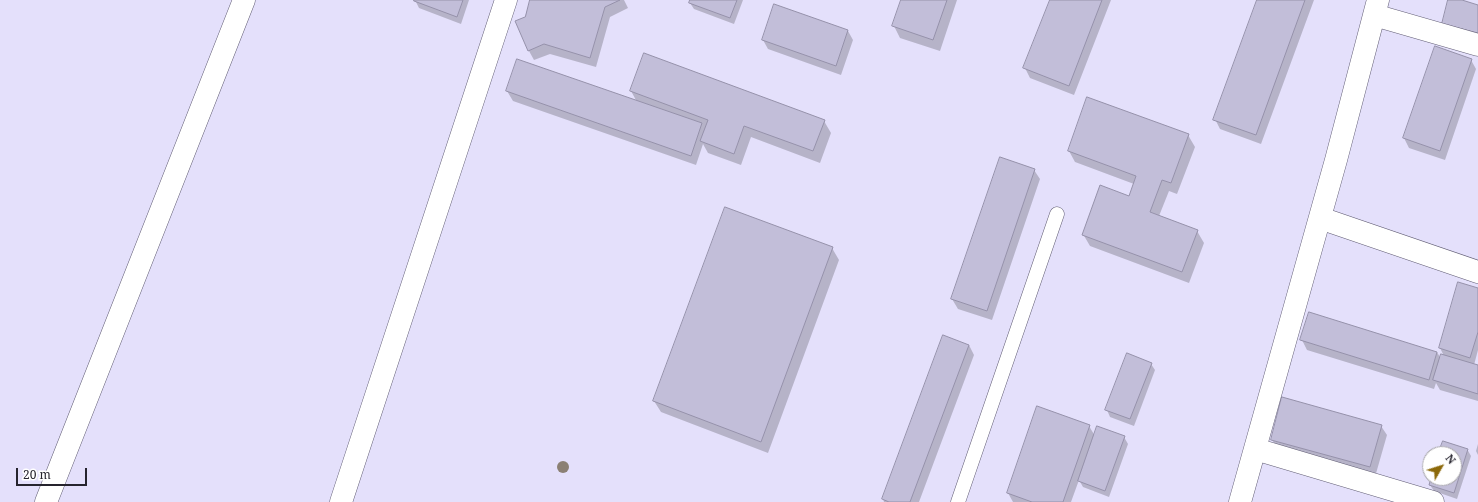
<!DOCTYPE html>
<style>
body{margin:0}
#map{position:relative;width:1478px;height:502px;overflow:hidden;background:#e4e0fb;font-family:"Noto Serif",serif}
canvas{display:block}
.north{position:absolute;left:1422px;top:446px;width:40px;height:40px;box-sizing:border-box;background:#fff;border:1px solid #a8a7ab;border-radius:50%;rotate:51deg;font-size:11px;font-weight:700;line-height:16px;text-align:center;color:#26242e}
.north::after{content:'';display:block;margin:auto;width:14px;height:18px;background:#8c690a;clip-path:polygon(50% 0,100% 100%,50% 72%,0 100%)}
.scale{position:absolute;left:16px;top:468px;width:71px;height:18px;box-sizing:border-box;border:2px solid #26242e;border-top:0;padding-left:5px;font-size:12px;line-height:14px;white-space:nowrap;color:#26242e;-webkit-text-stroke:3px #fff;paint-order:stroke}
</style>
<div id="map">
<canvas width="1478" height="502"></canvas>
<div class="north">N</div>
<div class="scale">20 m</div>
</div>
<script>
const ctx = document.querySelector('canvas').getContext('2d');
ctx.lineJoin = 'round';
function fill(path, color) { ctx.fillStyle = color; ctx.fill(path, 'evenodd'); }
function trace(path, color, width, dash) { ctx.strokeStyle = color; ctx.lineWidth = width; ctx.lineCap = dash ? 'butt' : 'round'; ctx.setLineDash(dash || []); ctx.stroke(path); }
fill(new Path2D(`
 M415,0h54l-8,24 -42,-16z
 M531,0h93l4,8 -18,9 -14,50 -46,-13 -16,6 -5,-9 -3,-34z
 M691,0h52l-9,24 -40,-15 -4,-6z
 M902,0h55l-17,51 -40,-13 -6,-12z
 M1051,0h60l-37,95 -44,-17 -5,-10z
 M1258,0h56l-53,144 -41,-15 -5,-10z
 M848,31l5,9 -12,35 -73,-26 -5,-9z
 M1471,60l5,9 -31,91 -36,-12 -5,-10z
 M507,91l130,11 -6,-11 193,30 7,12 -11,30 -69,-26 -10,28 -33,-12 -5,-9 -7,21 -183,-64z
 M1188,135l7,12 -18,47 -8,-3 -10,25 38,15 7,12 -15,40 -99,-37 -7,-12 46,-37 5,-13 -59,-22 -6,-11z
 M1034,170l6,9 -48,141 -34,-11 -6,-10z
 M832,248l7,12 -71,193 -107,-41 -7,-11z
 M1478,289v61l-4,15 4,1v35l-38,-11 -4,-7 -2,6 -127,-39 -5,-10 135,12 4,7 3,-3 -4,-8z
 M969,345l5,10 -55,147h-35l-1,-3z
 M1151,364l4,6 -21,56 -24,-9 -3,-7z
 M1089,426l6,10 29,1 4,7 -19,53 -26,-10 -4,-7 -8,22h-58l-5,-9z
 M1381,426l6,9 -12,42 -98,-28 -5,-10z
 M1478,444v11l-2,-4z
 M1467,449l4,7 -14,43 -23,-8 -4,-6 2,-7h22v-24h-15z`), '#0003');
const building = new Path2D(`
 M414,0h49l-6,17 -43,-16z
 M530,0h90l-15,7 -15,51 -46,-14 -16,7 -13,-30 10,-4z
 M690,0h47l-7,18 -41,-15z
 M901,0h46l-14,40 -41,-14z
 M1050,0h52l-33,86 -46,-18z
 M1257,0h48l-49,135 -43,-15z
 M1448,0h14l16,5v28l-36,-9z
 M774,4l74,26 -12,36 -74,-26z
 M1435,46l37,13 -32,92 -37,-13z
 M644,53l181,67 -12,31 -69,-25 -10,28 -34,-13 8,-21 -78,-29z
 M517,59l185,64 -11,33 -185,-65z
 M1087,97l102,37 -18,49 -9,-3 -12,32 48,18 -16,42 -100,-37 18,-50 29,11 7,-20 -68,-25z
 M1000,157l35,12 -48,142 -36,-12z
 M725,207l108,40 -72,195 -108,-41z
 M1458,282l20,6v44l-8,26 -31,-10z
 M1309,312l128,40 -8,28 -129,-40z
 M943,335l26,10 -59,157h-21l-7,-3z
 M1127,353l25,10 -22,56 -25,-9z
 M1441,354l37,11v29l-45,-14z
 M1282,397l100,28 -12,42 -99,-27z
 M1037,406l53,19 -27,77h-31l-25,-9z
 M1097,426l28,10 -20,55 -27,-10z
 M1443,441l25,8 -14,44 -25,-8 2,-7h23v-24h-16z`);
fill(building, '#c2bed9');
trace(building, '#9591aa', 1);
const service = new Path2D(`
 M958,502l99,-288`);
const minor = new Path2D(`
 M1374,15l104,30
 M1320,218l158,54
 M1255,449l178,53
 M46,502l198,-502
 M341,502l165,-502
 M1240,502l96,-342 42,-160`);
trace(service, '#625e75', 15);
trace(minor, '#625e75', 23);
trace(service, '#fff', 14);
trace(minor, '#fff', 22);
ctx.fillStyle = '#8b8074';
for (const [x, y] of [
 [563,467]
]) { ctx.beginPath(); ctx.arc(x, y, 6, 0, 2 * Math.PI); ctx.fill(); }
</script>
